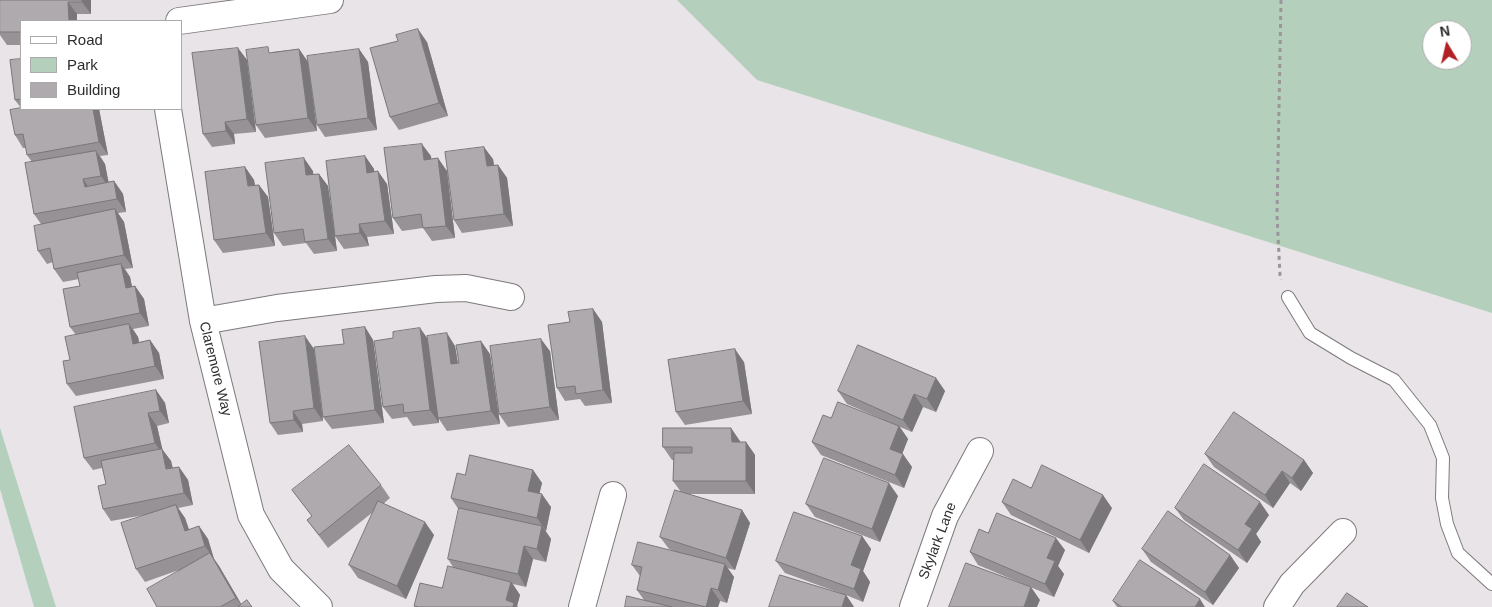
<!DOCTYPE html>
<style>
body{margin:0}
#map{position:relative;width:1492px;height:607px;overflow:hidden;background:#e8e4e8;font-family:Arial,sans-serif}
canvas{display:block}
.legend{position:absolute;left:20px;top:20px;width:162px;height:90px;box-sizing:border-box;background:#fff;border:1px solid #ababab;margin:0;padding:6px 9px;list-style:none;font-size:15px;color:#2e2c2e}
.legend li{display:flex;align-items:center;gap:10px;height:25px}
.legend b{width:25px;border:1px solid #ababab}
.north{position:absolute;left:1422px;top:20px;width:50px;height:50px;box-sizing:border-box;background:#fff;border:1px solid #ababab;border-radius:50%;rotate:351deg;font-size:14px;font-weight:700;line-height:20px;text-align:center;color:#2e2c2e}
.north::after{content:'';display:block;margin:auto;width:18px;height:22px;background:#b12024;clip-path:polygon(50% 0,100% 100%,50% 72%,0 100%)}
</style>
<div id="map">
<canvas width="1492" height="607"></canvas>
<ul class="legend">
<li><b style="height:6px;background:#fff"></b>Road</li>
<li><b style="height:14px;background:#b4d0bc"></b>Park</li>
<li><b style="height:14px;background:#aeaaae"></b>Building</li>
</ul>
<div class="north">N</div>
</div>
<script>
const ctx = document.querySelector('canvas').getContext('2d');
ctx.lineJoin = 'round';
function fill(path, color) { ctx.fillStyle = color; ctx.fill(path, 'evenodd'); }
function trace(path, color, width, dash) { ctx.strokeStyle = color; ctx.lineWidth = width; ctx.lineCap = dash ? 'butt' : 'round'; ctx.setLineDash(dash || []); ctx.stroke(path); }
function drawText(font, color, halo, rows, align = 'center') {
  ctx.font = font + ' Arial,sans-serif'; ctx.lineWidth = 4; ctx.setLineDash([]); ctx.textBaseline = 'middle'; ctx.strokeStyle = halo; ctx.fillStyle = color; for (const [text, x, y, turn = 0] of rows) {
    ctx.save(); ctx.translate(x, y); ctx.rotate((+turn || 0) * Math.PI / 180); ctx.textAlign = isNaN(turn) ? turn : align; if (halo) ctx.strokeText(text, 0, 0); ctx.fillText(text, 0, 0); ctx.restore();
  }
}
fill(new Path2D(`
 M677,0h815v313l-735,-233zM1432,30h30v30h-30z
 M0,428l56,179h-22l-34,-118z`), '#b4d0bc');
const lane = new Path2D(`
 M1288,297l22,36 41,25 43,22 36,45 13,33 -1,40 5,26 11,29 34,31`);
const street = new Path2D(`
 M179,21l151,-21
 M168,109l35,212 48,194 30,54 38,38
 M203,321l74,-13 159,-19 30,-1 45,9
 M582,607l31,-112
 M913,607l32,-91 35,-65
 M1277,607l15,-23 51,-52`);
trace(lane, '#7d7a7d', 14);
trace(street, '#7d7a7d', 28);
trace(new Path2D(`
 M1281,0l-4,215 3,60 1,5`), '#9a969a', 3, [4, 4]);
trace(lane, '#fff', 12);
trace(street, '#fff', 26);
fill(new Path2D(`
 M0,0h91v14h-14v7h-56v24h-14l-7,-10z
 M398,41l29,1 21,74 -49,14 -9,-13z
 M238,48l9,12 9,72 -22,2 1,10 -23,3 -9,-13z
 M299,49l9,13 9,69 -52,7 -9,-13 16,-73z
 M359,49l9,13 9,68 -52,7 -8,-12z
 M21,59v50h78l9,46 -8,1 5,8 3,18 6,-1 9,13 3,18 -8,1 6,9 9,46 -8,1 5,8 2,10 3,-1 9,13 5,27 -16,3 5,8 1,5 11,-2 9,13 5,26 -88,17 -9,-12 3,-24 6,-25 -6,-8 10,-41 -1,-7 -16,3 -9,-13 -1,-7 -6,2 -9,-13 3,-27 -7,-10 -2,-52 -5,-7 -1,-7h-3l-8,-13 6,-27 -6,-8z
 M365,156l9,13v3l13,12 7,50 -27,3 2,9 -25,3 -9,-13z
 M431,156v3l16,12 8,67 -23,3 -9,-13 -21,3 -9,-13z
 M493,159l1,6h4l9,13 6,48 -51,7 -8,-13z
 M245,167l9,13 1,5h4l9,12 7,49 -52,7 -9,-13z
 M313,171v3h6l9,12 9,65 -23,3 -8,-11 -23,3 -9,-13z
 M593,309l9,13 10,81 -27,3 -5,-7 -15,2 -8,-13 13,-66z
 M365,327l8,13 11,83 -52,6 -9,-12 21,-73z
 M420,328l8,11 27,7 3,17 32,-9 10,70 -53,7 -8,-12v4l-26,3 -6,-9 -15,2 -9,-12 10,-69z
 M314,349l9,72 -21,3 1,8 -25,3 -8,-12z
 M550,351l9,69 -51,7 -9,-13z
 M744,362l8,52 -67,11 -9,-13z
 M936,378l9,13 -9,21 -13,-5 -11,25 -12,-5 8,12 -6,15 10,13 -8,21 -83,-33 -9,-13 19,-24 53,2 -37,-16 -9,-13z
 M156,390l9,13 4,20 -12,3 5,23 9,12 2,7 6,-1 9,13 5,25 -15,3 7,10 4,12 10,-4 9,13 6,20 5,7 22,38 11,3h-95l22,-37 -34,12 -9,-13 14,-55 -39,7 -8,-12 3,-25 -4,-16 -9,2 -9,-12z
 M731,428l9,14h6l9,13v39h-68l55,16 8,13 -15,47 -8,-2 7,9 -7,26 -7,-2 -2,6h-93l19,-7 -7,-10 3,-14 -8,-11 47,-12 -10,-4 -9,-12 21,-45 -8,-11 1,-21h-2l-9,-13z
 M1205,454l99,6 9,13 -12,18 -11,-8 -17,25 -59,-41z
 M533,470l9,13 -3,11 12,13 -5,24 -1,-1 6,9 -5,23 -13,-3 -7,28 -13,-3 7,11 -3,11 1,1h-103l-1,-1 28,-18 11,-21 -5,-8 11,-49 -8,-12 14,-23z
 M381,485l9,13 -7,6 51,31 -28,64 -48,-21 -9,-13 24,-53 -45,36 -21,-28 5,-4 -20,-26z
 M1031,488l81,20 -23,45 -78,-38 -9,-13z
 M898,496l-18,46 -65,-25 -9,-13z
 M1175,508l94,7 -13,19 5,8 -14,21 -63,-43z
 M988,533l77,17 -7,16 6,8 -10,23 -76,-32 -8,-13z
 M862,536l9,13 -8,22 7,11 -7,20 -17,-7 8,12h-85l71,-14 -55,-20 -9,-12z
 M1142,549l88,6 9,13 -26,37 -62,-43z
 M1113,601l92,6h-88z`), '#969296');
fill(new Path2D(`
 M82,0h9v14l-9,-12z
 M68,2l9,12v7h-8z
 M418,29l9,13 21,74 -9,-13z
 M238,48l9,12 9,72 -9,-13z
 M299,49l9,13 9,69 -9,-13z
 M359,49l9,13 9,68 -9,-12z
 M93,109h6l9,46 -9,-13z
 M225,122l9,12 1,10 -9,-13z
 M422,144l9,12 2,16 -9,-12z
 M484,147l9,12 3,20 -9,-13z
 M96,151l9,13 5,25 -9,-13z
 M365,156l9,13 2,16 -9,-12z
 M304,158l9,13 2,17 -9,-13z
 M438,158l9,13 8,67 -9,-12z
 M498,165l9,13 6,48 -9,-12z
 M245,167l9,13 3,19 -9,-13z
 M378,171l9,13 7,50 -9,-13z
 M319,174l9,12 9,65 -9,-12z
 M83,179l9,13 -7,-5z
 M114,181l9,13 3,18 -9,-13z
 M259,185l9,12 7,49 -9,-13z
 M115,209l9,13 9,46 -9,-13z
 M359,224l8,13 2,9 -9,-13z
 M121,264l9,13 5,24 -9,-13z
 M135,286l9,13 5,27 -9,-13z
 M593,309l9,13 10,81 -9,-13z
 M129,324l9,13 4,19 -9,-12z
 M365,327l8,13 11,83 -9,-13z
 M420,328l9,13 10,82 -9,-13z
 M447,333l8,13 5,31 -9,-13z
 M305,336l9,13 9,72 -9,-13z
 M541,339l9,12 9,69 -9,-13z
 M150,340l9,13 5,26 -9,-13z
 M481,341l9,13 10,70 -9,-13z
 M735,349l9,13 8,52 -9,-13z
 M936,378l9,13 -9,21 -9,-13z
 M156,390l9,13 4,20 -9,-12z
 M914,394l9,13 -11,25 -9,-12z
 M293,411l9,13 1,8 -9,-12z
 M148,413l9,13 7,30 -9,-13z
 M899,426l9,13 -9,23 -9,-13z
 M731,428l9,13 1,14 -9,-13z
 M746,442l9,13v39l-9,-13z
 M162,449l9,12 4,21 -9,-13z
 M903,454l9,13 -8,21 -9,-13z
 M1304,460l9,13 -12,18 -9,-13z
 M179,467l9,13 5,25 -9,-12z
 M533,470l9,13 -5,21 -9,-13z
 M1282,471l8,12 -17,25 -8,-13z
 M889,483l9,13 -18,46 -8,-13z
 M542,494l9,13 -5,24 -9,-13z
 M1103,495l9,13 -23,45 -9,-13z
 M1260,502l9,13 -13,19 5,8 -14,21 -9,-13 7,-26z
 M176,505l9,13 9,26 -9,-13z
 M742,510l8,13 -15,47 -9,-12z
 M425,522l9,13 -28,64 -9,-13z
 M199,526l9,13 6,20 -9,-13z
 M542,526l9,13 -5,23 -9,-13z
 M862,536l9,13 -8,22 7,11 -7,20 -9,-13 -3,-24z
 M1056,538l9,12 -7,16 6,8 -10,23 -9,-13 2,-26z
 M524,546l9,13 -7,28 -8,-13z
 M210,553l9,13 24,41 -7,-9z
 M1230,555l9,13 -26,37 -8,-13z
 M725,564l9,13 -7,26 -9,-13z
 M511,582l9,13 -3,11 1,1h-7l-5,-7z
 M1031,587l9,13 -3,7h-13z
 M711,588l9,13 -2,6h-12z
 M846,595l8,12h-12z
 M1200,599l5,8h-10z`), '#7a777a');
const building = new Path2D(`
 M0,0h82v2h-14l1,19h-48v11h-21z
 M418,29l21,74 -49,14 -20,-69 28,-7 -2,-6z
 M268,47l1,6 30,-4 9,69 -52,7 -10,-75z
 M238,48l9,71 -22,3 1,9 -23,3 -11,-81z
 M359,49l9,69 -51,7 -10,-69z
 M21,59v40l-6,1 -5,-40z
 M21,108v1h72l6,33 -72,13 -4,-21 -8,1 -5,-25z
 M422,144l2,16 14,-2 8,68 -23,2 -2,-14 -28,4 -9,-70z
 M484,147l3,19 11,-1 6,49 -50,6 -9,-68z
 M96,151l5,25 -18,3 2,8 29,-6 3,18 -83,15 -9,-51z
 M365,156l2,17 11,-2 7,50 -26,3 1,9 -25,3 -9,-75z
 M304,158l2,17 13,-1 9,65 -23,3 -2,-13 -29,4 -9,-70z
 M245,167l3,19 11,-1 7,48 -52,7 -9,-68z
 M115,209l9,46 -70,14 -4,-21 -12,3 -4,-25z
 M121,264l5,24 9,-2 5,27 -70,14 -7,-38 17,-3 -3,-13z
 M593,309l10,81 -27,4 -1,-8 -18,2 -9,-63 22,-3 -2,-10z
 M129,324l4,20 17,-4 5,26 -88,18 -4,-23 7,-1 -5,-23z
 M365,327l10,83 -52,7 -9,-70 30,-3 -2,-14z
 M420,328l10,82 -26,3 -1,-9 -20,3 -9,-66 19,-3v-6z
 M447,333l4,31 8,-1 -3,-18 25,-4 10,70 -53,7 -11,-82z
 M305,336l9,72 -21,3 1,9 -24,3 -11,-81z
 M541,339l9,68 -51,7 -9,-68z
 M858,345l78,33 -9,21 -13,-5 -11,26 -65,-29z
 M735,349l8,52 -67,11 -8,-52z
 M156,390l4,21 -12,2 7,30 -71,15 -10,-51z
 M838,402l61,24 -9,23 13,5 -8,21 -83,-33 11,-27 8,3z
 M1234,412l70,48 -12,18 -10,-7 -17,24 -60,-41z
 M663,428h68l1,14h14v39h-73l1,-28h18v-6h-29z
 M349,445l32,40 -62,50 -12,-15 5,-4 -20,-26z
 M162,449l4,20 13,-2 5,26 -81,16 -5,-23 8,-2 -5,-23z
 M470,455l63,15 -5,21 14,3 -5,24 -86,-20 6,-25 8,2z
 M824,458l65,25 -17,46 -66,-25z
 M1204,464l56,38 -15,22 7,5 -14,21 -63,-42z
 M1042,465l61,30 -23,45 -78,-38 11,-23 18,9z
 M675,490l67,20 -16,48 -66,-21z
 M378,501l47,21 -28,64 -48,-21z
 M176,505l9,26 14,-5 6,20 -69,23 -15,-46z
 M459,508l83,18 -5,23 -13,-3 -6,28 -70,-15z
 M1168,511l62,44 -25,37 -63,-43z
 M794,512l68,24 -11,29 10,4 -7,20 -78,-28z
 M997,513l59,25 -9,20 8,3 -10,23 -75,-32 9,-23 9,4z
 M638,542l87,22 -7,26 -7,-2 -5,19 -69,-17 5,-23 -10,-2z
 M210,553l26,45 -16,9h-63l-10,-18z
 M1140,560l60,39 -5,8h-73l-9,-6z
 M966,563l65,24 -7,20h-75z
 M448,566l63,16 -5,18 8,3 -1,4h-94l-5,-1 6,-23 22,5z
 M780,575l66,20 -4,12h-73z
 M1347,593l21,14h-31z
 M627,596l45,11h-47z
 M247,600l5,7h-14z`);
fill(building, '#aeaaae');
trace(building, '#7a777a', 1);
drawText('14px', '#2e2c2e', '#fff', [
 ["Claremore Way",215,369,76],
 ["Skylark Lane",938,541,-69]
]);
</script>
